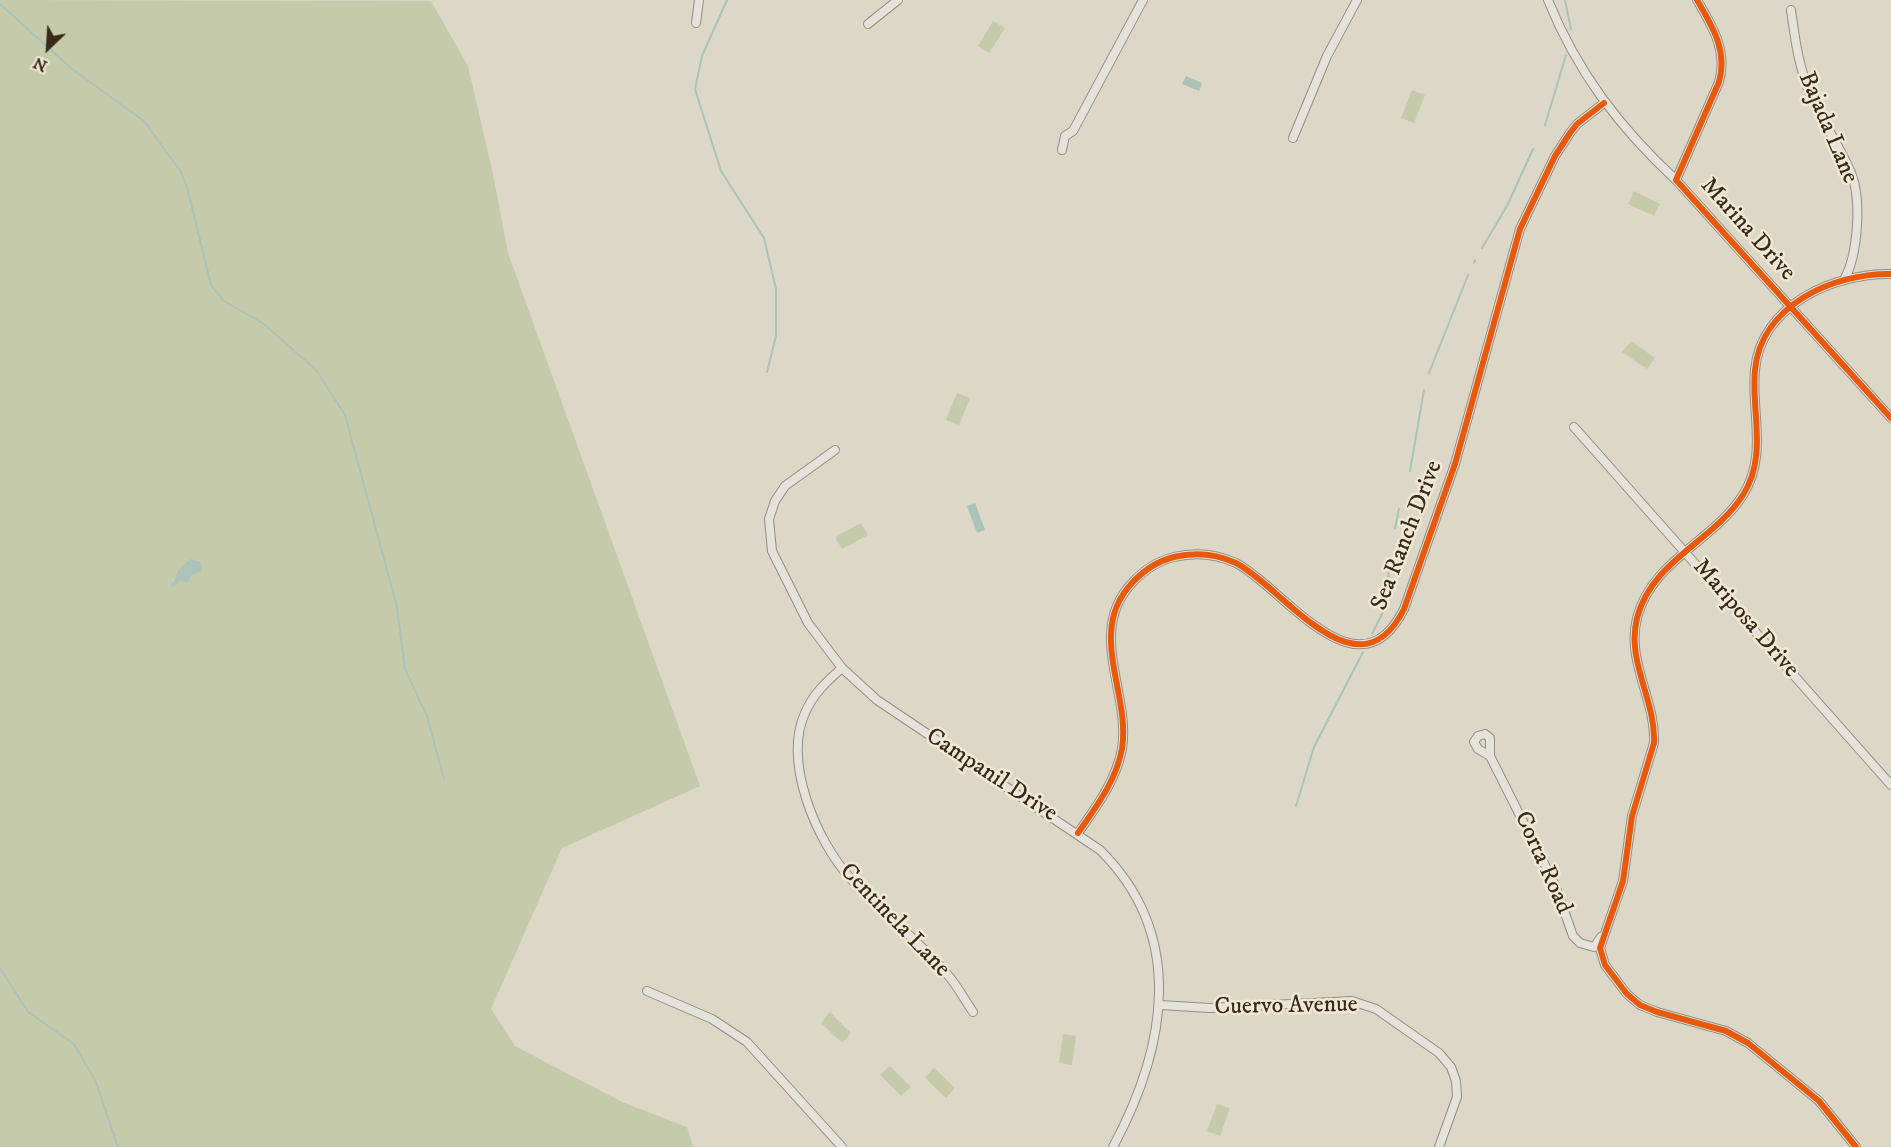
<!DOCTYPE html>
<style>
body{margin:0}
#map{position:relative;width:1891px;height:1147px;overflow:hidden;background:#dcd7c7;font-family:"IM FELL DW Pica",serif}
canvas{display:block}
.north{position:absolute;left:18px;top:18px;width:60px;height:60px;-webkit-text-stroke:4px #eee8d5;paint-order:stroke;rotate:205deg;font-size:16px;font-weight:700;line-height:24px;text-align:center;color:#392919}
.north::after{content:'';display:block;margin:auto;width:21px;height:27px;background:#392919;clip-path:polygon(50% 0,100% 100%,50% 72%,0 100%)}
</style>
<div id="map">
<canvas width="1891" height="1147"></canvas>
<div class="north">N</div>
</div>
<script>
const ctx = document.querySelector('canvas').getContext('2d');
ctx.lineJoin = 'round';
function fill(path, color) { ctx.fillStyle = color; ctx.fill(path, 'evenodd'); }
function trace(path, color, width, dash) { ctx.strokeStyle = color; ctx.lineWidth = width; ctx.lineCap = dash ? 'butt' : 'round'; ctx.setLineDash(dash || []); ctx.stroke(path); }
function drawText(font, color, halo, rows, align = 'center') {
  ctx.font = font + ' "IM FELL DW Pica",serif'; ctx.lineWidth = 5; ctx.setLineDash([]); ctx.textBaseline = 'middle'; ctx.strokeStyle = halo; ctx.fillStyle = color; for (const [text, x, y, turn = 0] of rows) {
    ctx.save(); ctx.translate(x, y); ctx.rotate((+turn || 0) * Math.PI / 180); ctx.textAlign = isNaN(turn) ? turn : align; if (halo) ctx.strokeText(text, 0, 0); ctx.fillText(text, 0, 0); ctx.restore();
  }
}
fill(new Path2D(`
 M0,0l431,1 37,65 25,108 15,79 192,533 -138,62 -71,161 24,37 107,56 65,25 6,20h-693z
 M993,21l12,7 -16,25 -11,-7z
 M1412,90l13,5 -11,28 -13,-5z
 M1634,191l26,13 -6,12 -26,-12z
 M1631,341l24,17 -8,11 -25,-17z
 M957,393l13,5 -11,27 -13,-5z
 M861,523l7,12 -26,14 -7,-12z
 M830,1012l21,21 -9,10 -21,-20z
 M1063,1034l13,2 -4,29 -13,-2z
 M890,1066l21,21 -10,9 -21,-21z
 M934,1068l21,20 -9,10 -21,-20z
 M1217,1104l13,4 -10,28 -13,-5z`), '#c5cbaa');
fill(new Path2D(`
 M1186,76l16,7 -3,8 -17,-7z
 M975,503l10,27 -8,3 -10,-27z
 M191,559l10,3 1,9 -11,4 -3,7 -9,-1 -7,7 -2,-3 4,-3 4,-12z`), '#abc3b9');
trace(new Path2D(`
 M727,0l-25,56 -7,33 26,82 43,67 12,51v47l-9,36
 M1565,0l6,29
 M0,4l72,65 72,52 37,51 6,15 24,98 13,16 40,23 52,46 29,45 52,192 8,62 22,47 17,63
 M1545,125l21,-70
 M1482,248l25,-42 26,-57
 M1474,263l1,-3
 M1429,373l39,-98
 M1410,471l14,-81
 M1395,528l4,-19
 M1372,634l16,-32 1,-45
 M1296,806l18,-59 49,-95
 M0,968l28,44 46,32 22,38 22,65`), '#abc3b9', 2);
const minor = new Path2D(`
 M1548,0c29,72 72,128 128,180l215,238
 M1791,10c4,28 7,54 18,81 11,28 30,53 42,82 11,26 7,82 -7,107
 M696,23l3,-23
 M868,24l30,-24
 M1293,138l34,-82 30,-56
 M1062,150l3,-14 8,-5 70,-131
 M1676,180l43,-98c9,-32 -7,-56 -22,-82
 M1574,427l317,358
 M835,450l-50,36 -10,15 -6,18 3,32 36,72 34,45 35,32 223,150c87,86 66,198 13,297
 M842,668c-15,13 -29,26 -37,45 -22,49 11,127 45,165 30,33 68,61 97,96 10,11 17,25 26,38
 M1490,756l-12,-7 -4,-7 4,-6 7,-2 5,4v18l65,129 18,51 7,7 14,4 7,-10
 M1078,833c18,-26 38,-52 44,-84 9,-56 -36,-117 10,-166 11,-12 26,-22 42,-26 21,-5 42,-3 62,6 47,24 122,138 168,46l51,-145 65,-235 35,-73 15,-23 7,-9 27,-21
 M647,991l65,28 35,23 95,105
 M1160,1005l50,3 142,-7 24,8 63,44 12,14 5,14 1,16 -18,50
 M1856,1147l-37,-46 -71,-58 -22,-12 -69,-19 -17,-7 -13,-11 -22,-29 -5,-17 23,-67 9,-65 22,-73c2,-43 -28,-81 -17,-125 15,-58 76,-76 106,-123 25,-40 8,-82 12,-125 6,-65 79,-97 136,-96`);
trace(minor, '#948f84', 10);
trace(minor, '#e4e2da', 8);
trace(new Path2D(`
 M1697,0c15,26 31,50 22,82l-43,98 215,238
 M1078,833c18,-26 38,-52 44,-84 9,-56 -36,-117 10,-166 11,-12 26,-22 42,-26 21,-5 42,-3 62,6 47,24 122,138 168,46l51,-145 65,-235 35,-73 15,-23 7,-9 27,-21
 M1856,1147l-37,-46 -71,-58 -22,-12 -69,-19 -17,-7 -13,-11 -22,-29 -5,-17 23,-67 9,-65 22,-73c2,-43 -28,-81 -17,-125 15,-58 76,-76 106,-123 25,-40 8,-82 12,-125 6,-65 79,-97 136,-96`), '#e8590c', 6);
drawText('24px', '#392919', '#eee8d5', [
 ["Bajada Lane",1827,128,67],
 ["Marina Drive",1747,230,48],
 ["Sea Ranch Drive",1408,536,-69],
 ["Mariposa Drive",1745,619,49],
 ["Campanil Drive",991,776,33],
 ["Corta Road",1542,863,66],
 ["Centinela Lane",894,921,46],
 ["Cuervo Avenue",1286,1007,-1]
]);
</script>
